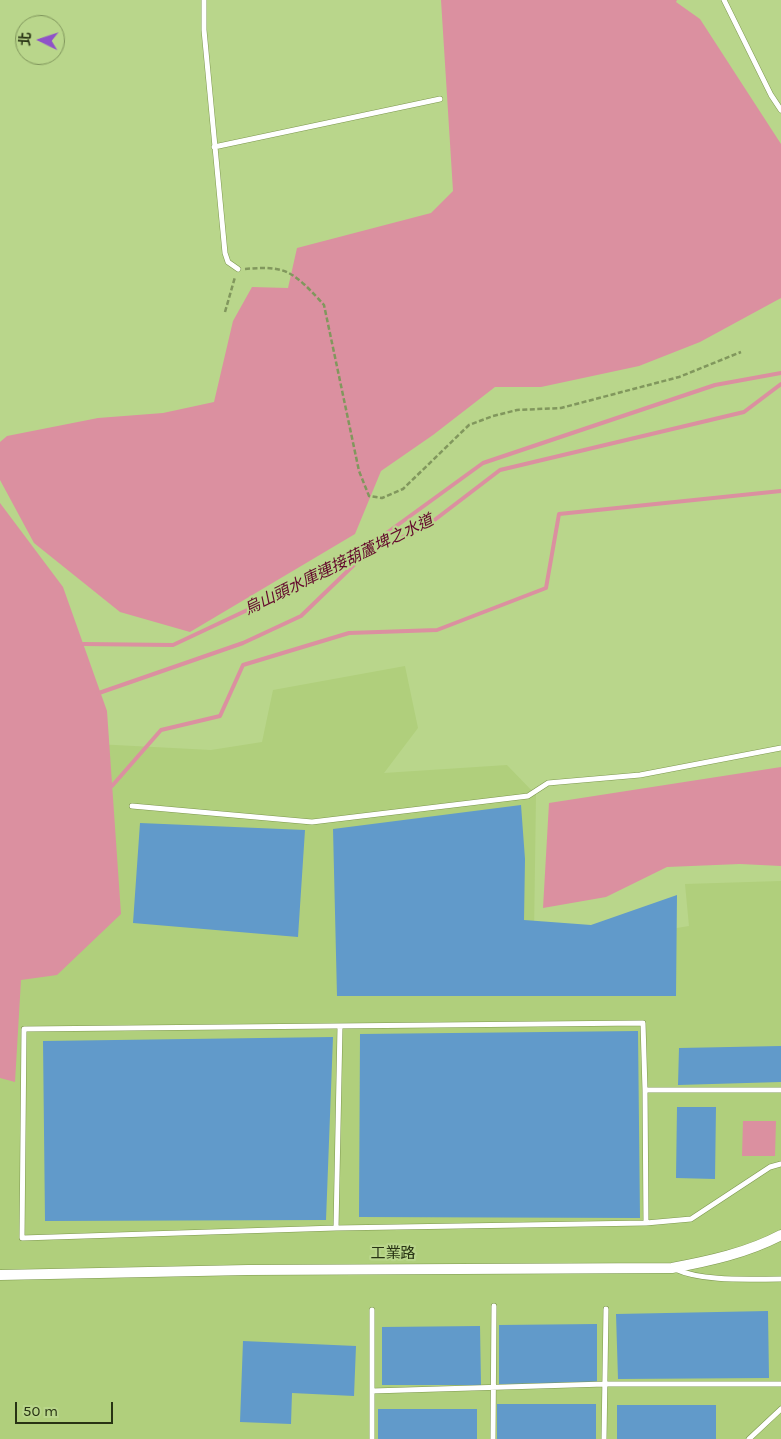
<!DOCTYPE html>
<meta charset="utf-8">
<style>
body{margin:0}
#map{position:relative;width:781px;height:1439px;overflow:hidden;background:#b9d68b;font-family:Karla,"Noto Sans TC",sans-serif}
canvas{display:block}
.north{position:absolute;left:15px;top:15px;width:50px;height:50px;box-sizing:border-box;background:#b9d68b;border:1px solid #7f955b;border-radius:50%;rotate:274deg;font-size:14px;font-weight:700;line-height:20px;text-align:center;color:#283314}
.north::after{content:'';display:block;margin:auto;width:18px;height:22px;background:#8f52c8;clip-path:polygon(50% 0,100% 100%,50% 72%,0 100%)}
.scale{position:absolute;left:15px;top:1402px;width:98px;height:22px;box-sizing:border-box;border:2px solid #283314;border-top:0;padding-left:6px;font-size:15px;line-height:18px;white-space:nowrap;color:#283314;-webkit-text-stroke:4px #b9d68b;paint-order:stroke}
</style>
<div id="map">
<canvas width="781" height="1439"></canvas>
<div class="north">北</div>
<div class="scale">50 m</div>
</div>
<script>
const ctx = document.querySelector('canvas').getContext('2d');
ctx.lineJoin = 'round';
function fill(path, color) { ctx.fillStyle = color; ctx.fill(path, 'evenodd'); }
function trace(path, color, width, dash) { ctx.strokeStyle = color; ctx.lineWidth = width; ctx.lineCap = dash ? 'butt' : 'round'; ctx.setLineDash(dash || []); ctx.stroke(path); }
function drawText(font, color, halo, rows, align = 'center') {
  ctx.font = font + ' Karla,"Noto Sans TC",sans-serif'; ctx.lineWidth = 4.5; ctx.setLineDash([]); ctx.textBaseline = 'middle'; ctx.strokeStyle = halo; ctx.fillStyle = color; for (const [text, x, y, turn = 0] of rows) {
    ctx.save(); ctx.translate(x, y); ctx.rotate((+turn || 0) * Math.PI / 180); ctx.textAlign = isNaN(turn) ? turn : align; if (halo) ctx.strokeText(text, 0, 0); ctx.fillText(text, 0, 0); ctx.restore();
  }
}
fill(new Path2D(`
 M405,666l13,62 -34,45 123,-8 29,30 -2,138 81,5 74,-12 -4,-42 96,-3v558h-781v-700l211,11 51,-8 11,-52z`), '#b0cf7c');
fill(new Path2D(`
 M441,0h236l-1,2 24,17 81,125v154l-81,44 -61,24 -98,21h-46l-62,48 -52,36 -26,63 -165,98 -70,-20 -86,-69 -34,-63v-38l7,-6 91,-18 65,-5 51,-11 19,-81 19,-34 36,1 9,-40 134,-35 22,-22z
 M0,503l63,84 44,124 14,203 -64,61 -36,5 -6,102 -15,-4z
 M781,767v99l-41,-2 -73,3 -61,30 -63,11 6,-105z
 M743,1121h33l-1,35h-33z`), '#db90a0');
trace(new Path2D(`
 M367,554l61,-29 72,-55 244,-58 37,-28
 M83,644l90,1 187,-88
 M96,694l147,-51 58,-27 87,-84 95,-69 232,-78 66,-12
 M112,786l49,-56 59,-14 23,-51 106,-32 88,-3 109,-42 13,-74 222,-23`), '#db90a0', 4);
fill(new Path2D(`
 M521,805l4,54 -1,61 67,5 86,-30 -1,101h-339l-4,-167z
 M140,823l165,7 -7,107 -165,-14z
 M638,1031l2,187 -281,-1 1,-183z
 M333,1037l-7,183 -281,1 -2,-180z
 M781,1046v36l-103,3 1,-37z
 M677,1107h39l-1,72 -39,-1z
 M768,1311l1,67 -151,1 -2,-65z
 M597,1324v59l-98,1v-59z
 M480,1326l1,59h-99v-58z
 M243,1341l113,5 -2,50 -62,-3 -1,31 -51,-2z
 M497,1404h99v35h-99z
 M617,1405h99v34h-99z
 M378,1409h99v30h-99z`), '#619aca');
const service = new Path2D(`
 M204,0v30l21,223 3,9 10,7
 M724,0l47,95 10,15
 M214,147l226,-48
 M132,806l180,16 216,-26 20,-13 92,-8 141,-27
 M645,1090h136
 M646,1223l-1,-133 -2,-67 -619,6 -2,209 314,-10 310,-5 45,-4 79,-52 11,-3
 M336,1228l4,-201
 M675,1269c28,13 74,10 106,10
 M372,1310v129
 M372,1391l233,-7h176
 M493,1439l1,-133
 M604,1439l2,-130
 M749,1439l32,-30`);
const minor = new Path2D(`
 M0,1275l248,-5 424,-2c37,-7 75,-15 109,-33`);
trace(service, '#7d974f', 6);
trace(minor, '#7d974f', 11);
trace(new Path2D(`
 M245,269c12,-1 24,-2 36,1 16,4 32,23 43,35l35,166 10,25 13,2 21,-9 66,-64 24,-9 24,-6 44,-2 118,-31 62,-25
 M225,312l10,-35`), '#81975d', 2.5, [5, 2.5]);
trace(service, '#fff', 5);
trace(minor, '#fff', 10);
drawText('15px', '#283314', '#b9d68b', [
 ["工業路",393,1254]
]);
drawText('italic 16px', '#63082c', '#b9d68b', [
 ["烏山頭水庫連接葫蘆埤之水道",339,565,-26]
]);
</script>
